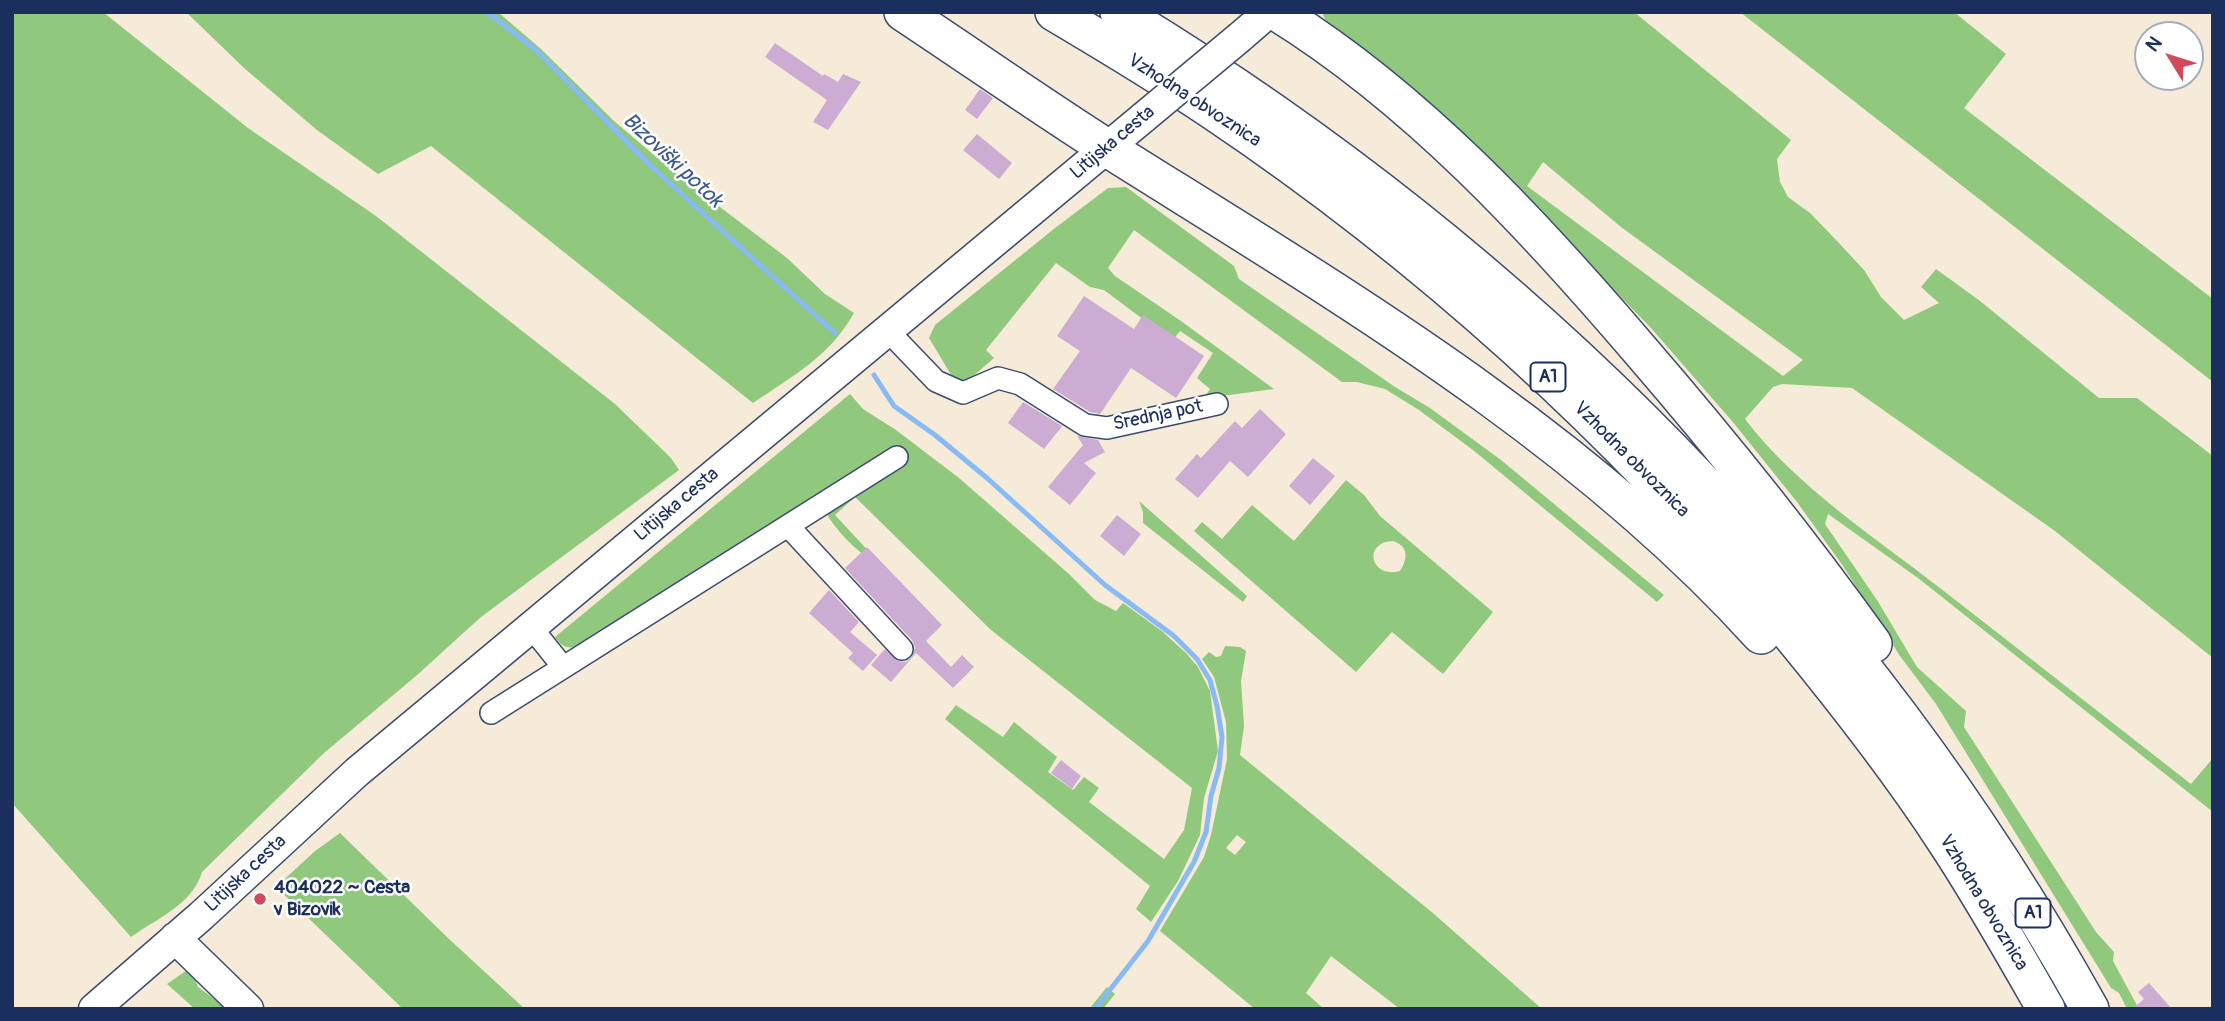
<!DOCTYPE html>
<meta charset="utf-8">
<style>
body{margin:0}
#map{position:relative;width:2225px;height:1021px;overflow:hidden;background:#f6ebd8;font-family:Pangolin,sans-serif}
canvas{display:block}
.frame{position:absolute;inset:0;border:14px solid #1b2f5e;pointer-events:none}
.north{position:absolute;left:2134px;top:21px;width:70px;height:70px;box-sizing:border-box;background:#fff;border:2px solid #a4acbf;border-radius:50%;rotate:308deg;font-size:19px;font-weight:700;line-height:28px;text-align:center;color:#1b2f5e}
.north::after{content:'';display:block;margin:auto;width:24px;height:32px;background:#d1495b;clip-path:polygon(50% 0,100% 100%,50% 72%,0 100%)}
</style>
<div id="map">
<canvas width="2225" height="1021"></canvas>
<div class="frame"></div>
<div class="north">N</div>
</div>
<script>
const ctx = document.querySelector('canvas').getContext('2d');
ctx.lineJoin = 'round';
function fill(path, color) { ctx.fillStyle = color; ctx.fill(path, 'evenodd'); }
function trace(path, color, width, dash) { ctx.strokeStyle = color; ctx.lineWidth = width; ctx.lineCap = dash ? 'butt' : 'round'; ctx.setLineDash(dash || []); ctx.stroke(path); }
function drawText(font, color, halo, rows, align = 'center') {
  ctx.font = font + ' Pangolin,sans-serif'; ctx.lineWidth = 5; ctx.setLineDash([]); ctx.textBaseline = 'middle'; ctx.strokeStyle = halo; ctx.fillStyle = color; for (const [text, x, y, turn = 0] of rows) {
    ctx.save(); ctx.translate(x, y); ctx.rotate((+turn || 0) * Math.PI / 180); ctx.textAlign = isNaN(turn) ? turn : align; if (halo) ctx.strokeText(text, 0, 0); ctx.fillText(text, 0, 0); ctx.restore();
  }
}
fill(new Path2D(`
 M12,12h91l145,116 128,88 239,188 56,54 8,12 -198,147 -65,59 -92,77 -122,119c-9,32 -46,47 -71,65l-119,-134z
 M186,12h312l43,37 73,72 60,51 113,86 38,36 29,19c-24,43 -61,63 -101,90l-322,-257 -53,28 -61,-44 -73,-62z
 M1325,12h309l157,128 -14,19 3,23 8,15 22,16 28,29 26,28 17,27 23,23 35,-17 -18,-16 15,-18 44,32 119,97h38l76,58v202l-158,-127 -203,-143 -70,-4 -9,3 -28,32c53,69 127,116 195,169 84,65 167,131 251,196l22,-26v54l-295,-234 -90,-64 -3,10 52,76 40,67 49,44 -2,16 132,205 18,20 -1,9 26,48h-12l-8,-16 -8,-5 -175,-284 -36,-48 -57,-90 -46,-64 -65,-81 -81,-93 -195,-200 -128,-104 -5,-9zM1543,162l78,65 182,133 -20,16 -256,-190z
 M1740,12h214l52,42 -42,54 249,191v83z
 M1126,187l108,79 5,13 156,108 35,21 71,52 163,135 -7,7 -184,-152 -54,-40 -34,-21 -28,-7h-15l-208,-152 -26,38 7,8 66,45 93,68 -67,9 -1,-3 4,-6 -13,-11 16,-25 -33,-22 -8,10 -68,-51 -14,-3 -34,-24 -70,87 8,8 -30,26 -8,-1 -27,-45 6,-13 120,-97 53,-40z
 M850,394l13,15 33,21 63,48 110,96 26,26 21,11 7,-8 40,29 23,21 12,14 12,24 8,60 -14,47 -4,37 -22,46 -27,41 -15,-13 14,-23 -205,-167 11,-14 47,32 11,-15 43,35 -9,15 25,18 11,-13 15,11 -10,14 75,57 20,-29 8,-42 -201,-158 -136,-133 -20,18 52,56c-23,-14 -50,-36 -62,-61l83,-53 -10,-10 -317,199c-11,3 -19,2 -26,-9z
 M1346,480l18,15 16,21 113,96 -50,62 -51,-42 -36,40 -162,-141 8,-9 20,17 30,-34 42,36zM1392,541c17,4 16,18 8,30 -29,8 -38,-28 -8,-30z
 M1139,501l108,95 -4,6 -100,-79v-11z
 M1225,646l15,1 6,4 -5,30 3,45 -4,29 194,159 108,95h-142l-69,-53 -25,37 18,16h-69l-95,-78 44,-74 7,-22 16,-76 -1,-37 -12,-45 -12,-18 7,-7 7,5 5,-1zM1237,835l9,7 -11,13 -9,-7z
 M340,833l108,105 77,71h-122l-127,-122 39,-36z
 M187,970l7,6 4,11 30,22h-33l-28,-25z
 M1107,987l8,7 -12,15h-14z`), '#90c97d');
trace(new Path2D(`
 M487,12l48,37 116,117 184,167
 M874,375l20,31 41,29 52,43 118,107 69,51 23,23 13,21 7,26 5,31 -3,31 -8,28 -5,36 -12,30 -46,79 -53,68`), '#88baf5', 5);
fill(new Path2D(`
 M775,43l48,33 1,-2 14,8 5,-8 18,8 -33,48 -15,-8 14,-22 -62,-43z
 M980,89l13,9 -16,21 -12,-9z
 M977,134l35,29 -13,16 -36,-29z
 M1084,296l50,33 9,-14 61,41 -28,42 -45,-30 -31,46 -10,-2 -37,-23 27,-38 -23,-15z
 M1023,402l39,24 -18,23 -36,-26z
 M1260,409l26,25 -38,43 -18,-16 -32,37 -23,-19 22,-25 4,4 34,-37 7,7z
 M1077,436l21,4 7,12 -21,11 12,10 -26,32 -22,-18 35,-42z
 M1313,458l22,18 -25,29 -21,-19z
 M1117,515l24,19 -17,22 -24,-20z
 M867,547l75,78 -16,16 25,26 11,-12 12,12 -21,21 -37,-35 -25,29 -20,-17 14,-16 13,12 8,1 5,-4 4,-11 -3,-7 -67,-72z
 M829,590l30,32 -9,10 27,23 -14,16 -15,-13 5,-5 -44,-40z
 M1061,760l20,16 -9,13 -21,-16z
 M2149,983l23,26h-40l12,-10 -6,-7z`), '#ccacd2');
const street = new Path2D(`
 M888,331l48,50 27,12 35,-15 22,6 65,41 22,3 110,-24
 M789,527l113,122
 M531,627l32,40
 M491,713l406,-256`);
const secondary = new Path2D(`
 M1240,37l29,-25
 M175,938l73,71
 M94,1009l107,-93 156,-144 787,-655`);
const highway = new Path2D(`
 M903,12c68,45 135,92 204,136 229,144 470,284 654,487
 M1054,12c54,32 107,64 158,98 216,145 410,322 576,521 56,68 111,138 159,212 35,53 67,110 99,166
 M1119,12c401,243 743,587 971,997
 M1277,12c140,87 257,214 363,338 82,95 160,192 233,294`);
trace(street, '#3c4b70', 24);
trace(secondary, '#3c4b70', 33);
trace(highway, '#3c4b70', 40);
trace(street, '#fff', 21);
trace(secondary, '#fff', 30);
trace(highway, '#fff', 37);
const secondaryBridge = new Path2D(`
 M1144,117l96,-80`);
trace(secondaryBridge, '#3c4b70', 33, []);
trace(secondaryBridge, '#fff', 30);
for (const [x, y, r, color] of [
 [260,899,7,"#d1495b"]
]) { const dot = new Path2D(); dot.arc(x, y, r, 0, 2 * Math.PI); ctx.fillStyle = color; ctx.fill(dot); trace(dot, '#fff', 2.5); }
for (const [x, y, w] of [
 [1548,377,35],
 [2033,913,35]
]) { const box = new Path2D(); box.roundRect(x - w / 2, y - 14.5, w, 29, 5); ctx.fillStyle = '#fff'; ctx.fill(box); trace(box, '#1b2f5e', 2); }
drawText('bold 18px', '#1b2f5e', null, [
 ["A1",1548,377],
 ["A1",2033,913]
]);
drawText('19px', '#1b2f5e', '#fff', [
 ["Vzhodna obvoznica",1194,101,33],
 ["Litijska cesta",1113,143,-40],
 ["Srednja pot",1158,416,-12],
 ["Vzhodna obvoznica",1631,460,45],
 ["Litijska cesta",677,505,-40],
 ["Litijska cesta",246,874,-43],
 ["Vzhodna obvoznica",1983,903,59]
]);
drawText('bold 19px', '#1b2f5e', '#fff', [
 ["404022 ~ Cesta",274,888],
 ["v Bizovik",274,910]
], 'left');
drawText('italic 21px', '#3c598b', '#fff', [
 ["Bizoviški potok",672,161,43]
]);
</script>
